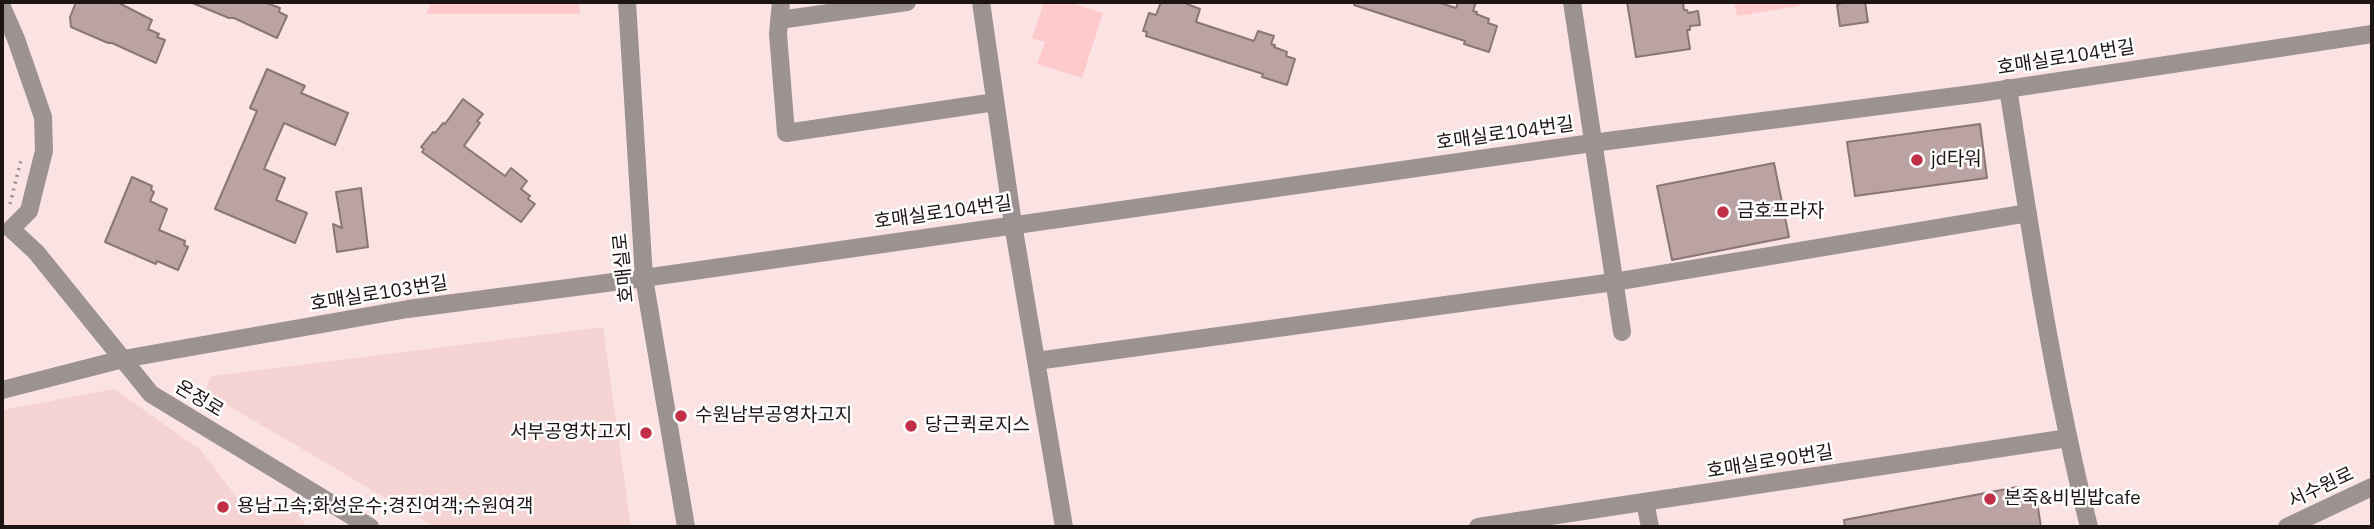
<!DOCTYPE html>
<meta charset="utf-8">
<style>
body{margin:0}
#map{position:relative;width:2374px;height:529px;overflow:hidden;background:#fce3e3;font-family:"IBM Plex Sans",sans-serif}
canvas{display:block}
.frame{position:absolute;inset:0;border:4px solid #1d1414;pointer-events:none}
</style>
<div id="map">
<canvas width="2374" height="529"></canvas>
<div class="frame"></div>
</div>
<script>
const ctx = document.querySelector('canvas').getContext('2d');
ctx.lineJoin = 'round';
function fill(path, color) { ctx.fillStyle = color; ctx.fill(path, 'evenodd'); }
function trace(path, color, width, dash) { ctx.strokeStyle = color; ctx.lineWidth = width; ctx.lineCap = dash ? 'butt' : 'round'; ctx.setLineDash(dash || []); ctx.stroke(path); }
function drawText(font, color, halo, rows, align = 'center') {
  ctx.font = font + ' "IBM Plex Sans","Noto Sans KR",sans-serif'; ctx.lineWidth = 5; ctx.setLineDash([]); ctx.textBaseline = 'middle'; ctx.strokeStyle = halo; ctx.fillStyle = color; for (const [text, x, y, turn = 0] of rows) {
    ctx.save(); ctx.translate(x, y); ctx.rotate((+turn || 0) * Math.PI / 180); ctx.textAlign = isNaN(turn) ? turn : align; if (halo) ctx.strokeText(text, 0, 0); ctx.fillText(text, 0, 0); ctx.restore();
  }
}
fill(new Path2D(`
 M603,327l28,200h-196l-230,-135 6,-16z
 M114,389l87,61 37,49 49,-1 20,29h-305v-117z`), '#f5d3d3');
fill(new Path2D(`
 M432,2h147l1,12h-154z
 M1044,2h24l35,11 -21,65 -45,-14 8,-22 -13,-4z
 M1734,2h65v4l-62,10z`), '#ffcacb');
const building = new Path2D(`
 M76,2h41l35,18 -4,9 11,5 -2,3 8,3 -9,23 -44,-20h-4l-37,-16 -1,-10z
 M190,2h74l16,6 -1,4 8,4 -10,22 -43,-20h-5z
 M1161,2h27l-1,2 13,5 -4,13 58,19 4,-10 16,5 -3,8 4,1 -1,2 13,5 -1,4 9,3 -8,26 -25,-8 1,-3 -117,-38 1,-4 -4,-1 6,-18 7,2z
 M1354,2h83l19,6 2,-6h18l-3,9 4,1 -1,2 13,5 -1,4 9,3 -8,26 -25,-8 1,-3 -111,-36z
 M1627,2h56l1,8h3l1,3 10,-2 2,14 -10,1v4h-3l3,19 -54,8z
 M1839,2h26l3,20 -28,4 -3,-21 3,-1z
 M267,69l38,17 -4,7 47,20 -13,32 -51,-22 -20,46 21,9 -9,22 31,13 -12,30 -80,-34 42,-98 -7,-3z
 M463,99l20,15 -6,7 3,2 -16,23 41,30 6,-8 16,13 -6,8 9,7 -2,3 7,5 -14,18 -99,-70 2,-3 -3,-2 12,-15 2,1 8,-10 2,1z
 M1980,124l7,54 -132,18 -8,-54z
 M1774,163l15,74 -117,23 -15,-74z
 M132,177l20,9 -1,4 3,2 -4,9 17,8 -8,21 26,11 -1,4 4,2 -10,23 -21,-9 -1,3 -51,-22z
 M361,188l7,59 -31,5 -4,-28 9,4 -6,-36z
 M2017,487l20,15 4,25h-196l-1,-7z`);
fill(building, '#bba3a3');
trace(building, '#8b7575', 2);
trace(new Path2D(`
 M10,204l11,-44`), '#9e8c8c', 3.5, [2, 5]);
trace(new Path2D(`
 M781,2l-3,32 8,99 209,-31
 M981,2l32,222 51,303
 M1572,2l50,330
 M2,7l14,32 27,78 1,34 -15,60 -18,18 25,23 115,142 219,133
 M779,20l128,-18
 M2008,88c23,147 45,295 81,439
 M1036,361l578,-79 414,-69
 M2,390l121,-31
 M1645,502l5,25
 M1478,527l590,-89`), '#9c9292', 18);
trace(new Path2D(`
 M627,2l17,276 42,249
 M123,359l285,-50 236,-31 948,-135 388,-50 392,-59
 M2287,527l85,-40`), '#9c9292', 18);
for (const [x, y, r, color] of [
 [1917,160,7,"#c02f45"],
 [1723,212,7,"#c02f45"],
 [681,416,7,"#c02f45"],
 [911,426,7,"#c02f45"],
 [646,433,7,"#c02f45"],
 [1990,499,7,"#c02f45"],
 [223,507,7,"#c02f45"]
]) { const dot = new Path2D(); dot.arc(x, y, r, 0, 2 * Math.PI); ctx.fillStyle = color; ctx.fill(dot); trace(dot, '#fff', 2.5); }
drawText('19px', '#1d1414', '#fff', [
 ["호매실로104번길",2066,58,-9],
 ["호매실로104번길",1505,134,-8],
 ["호매실로104번길",943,213,-8],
 ["호매실로",624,268,-96],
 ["호매실로103번길",379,294,-9],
 ["온정로",199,399,31],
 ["호매실로90번길",1770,462,-9],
 ["서수원로",2321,488,-25]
]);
drawText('19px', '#1d1414', '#fff', [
 ["jd타워",1931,160],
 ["금호프라자",1737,212],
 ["수원남부공영차고지",695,416],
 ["당근퀵로지스",925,426],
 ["서부공영차고지",632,433,"right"],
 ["본죽&비빔밥cafe",2004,499],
 ["용남고속;화성운수;경진여객;수원여객",237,507]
], 'left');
</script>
